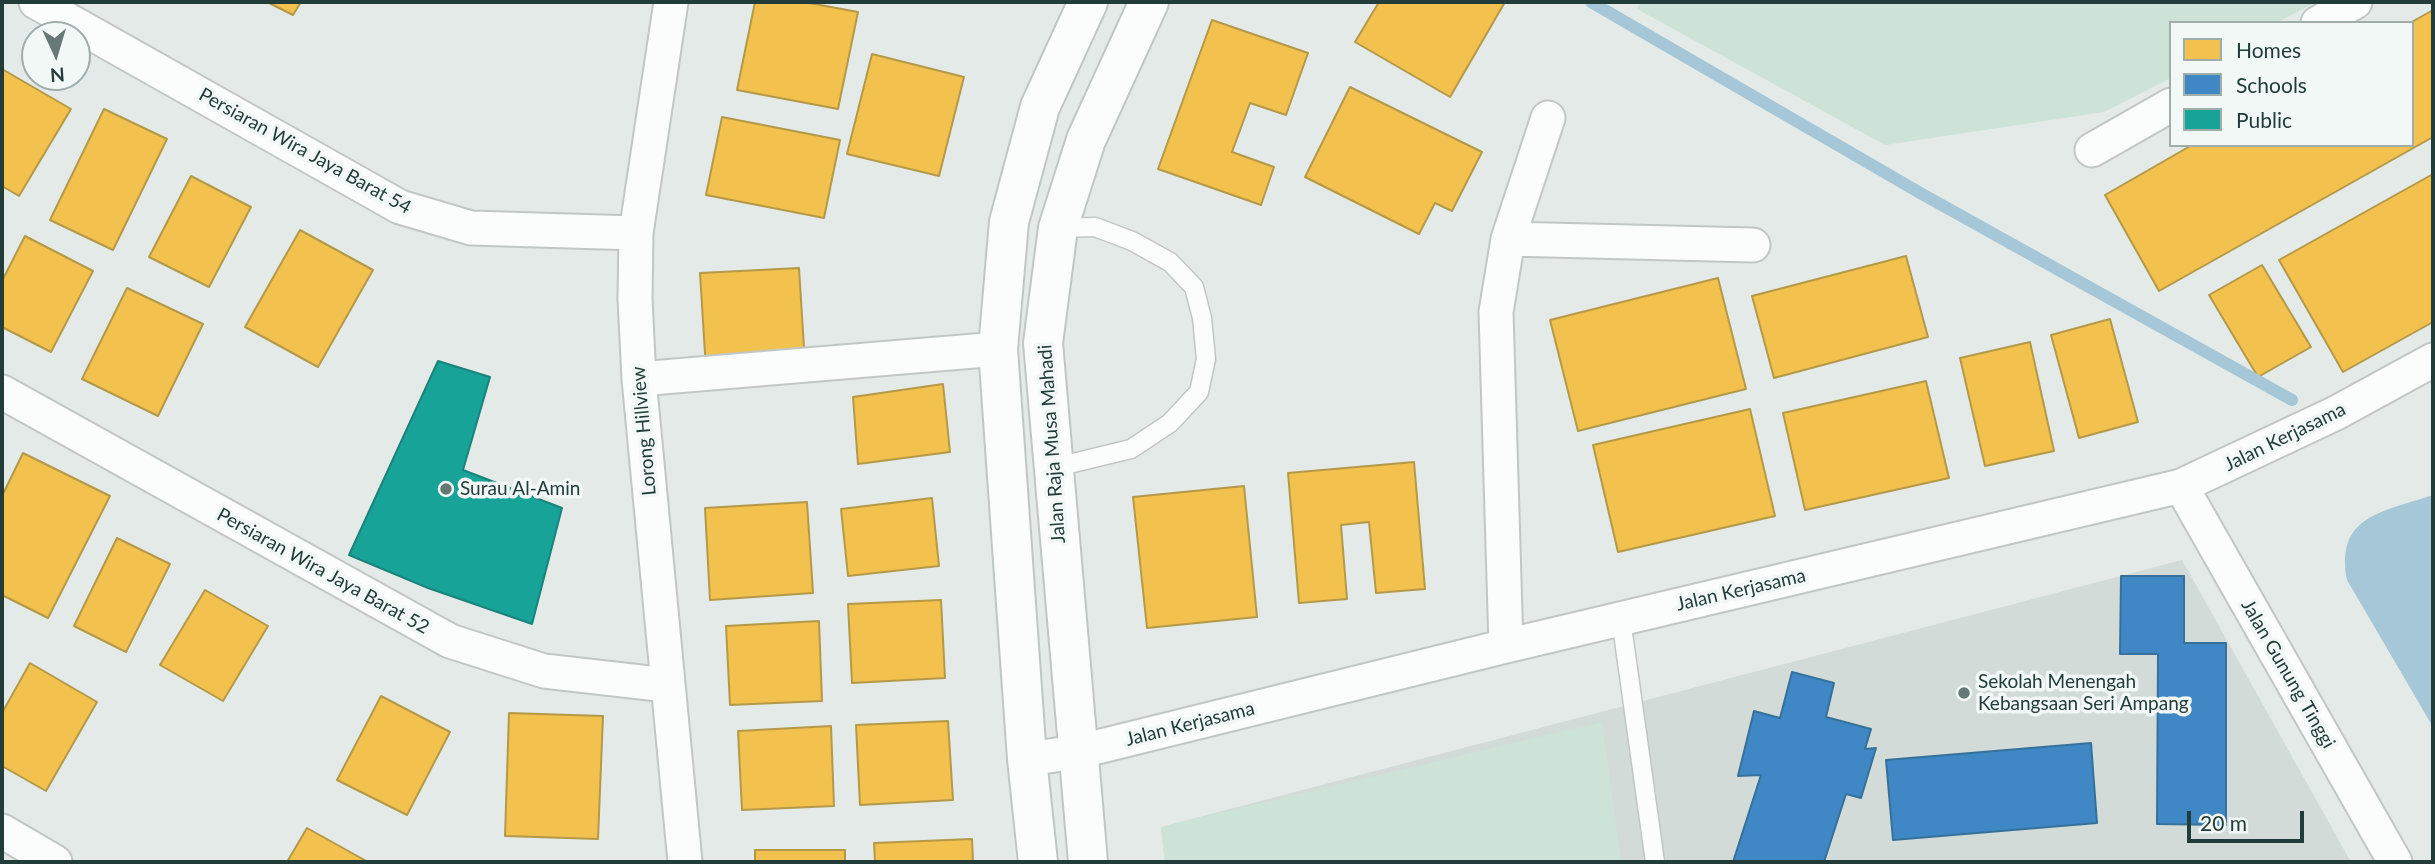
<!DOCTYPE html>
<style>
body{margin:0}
#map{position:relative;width:2435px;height:864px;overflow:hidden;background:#e4eae8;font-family:Lato,sans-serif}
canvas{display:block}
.frame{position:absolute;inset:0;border:4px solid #223c3a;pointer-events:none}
.legend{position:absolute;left:2169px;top:21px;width:245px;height:126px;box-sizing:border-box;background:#f2f8f6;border:2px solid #9fadab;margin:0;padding:9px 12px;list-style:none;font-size:21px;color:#223c3a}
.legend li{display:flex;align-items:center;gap:14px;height:35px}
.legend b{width:35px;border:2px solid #9fadab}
.north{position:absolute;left:21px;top:21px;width:70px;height:70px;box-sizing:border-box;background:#f2f8f6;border:2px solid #9fadab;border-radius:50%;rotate:176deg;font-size:19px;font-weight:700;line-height:28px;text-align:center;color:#223c3a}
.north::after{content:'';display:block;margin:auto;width:24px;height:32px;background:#667977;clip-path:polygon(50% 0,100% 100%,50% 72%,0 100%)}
.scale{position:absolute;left:2187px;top:811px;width:117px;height:32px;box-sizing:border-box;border:4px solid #223c3a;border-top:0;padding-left:9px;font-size:21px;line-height:24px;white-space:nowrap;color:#223c3a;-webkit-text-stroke:5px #f2f8f6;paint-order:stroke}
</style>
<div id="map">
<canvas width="2435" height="864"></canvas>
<div class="frame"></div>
<ul class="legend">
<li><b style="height:19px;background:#f2c14e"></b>Homes</li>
<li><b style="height:19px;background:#3f88c5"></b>Schools</li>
<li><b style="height:19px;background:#17a398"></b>Public</li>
</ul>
<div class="north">N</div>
<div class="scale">20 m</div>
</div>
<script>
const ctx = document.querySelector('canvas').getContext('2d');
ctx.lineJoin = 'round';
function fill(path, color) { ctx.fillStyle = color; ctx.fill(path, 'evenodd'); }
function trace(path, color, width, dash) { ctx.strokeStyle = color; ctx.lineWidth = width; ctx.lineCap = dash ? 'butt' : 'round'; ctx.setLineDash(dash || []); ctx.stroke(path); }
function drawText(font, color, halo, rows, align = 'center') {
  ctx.font = font + ' Lato,sans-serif'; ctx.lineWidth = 7; ctx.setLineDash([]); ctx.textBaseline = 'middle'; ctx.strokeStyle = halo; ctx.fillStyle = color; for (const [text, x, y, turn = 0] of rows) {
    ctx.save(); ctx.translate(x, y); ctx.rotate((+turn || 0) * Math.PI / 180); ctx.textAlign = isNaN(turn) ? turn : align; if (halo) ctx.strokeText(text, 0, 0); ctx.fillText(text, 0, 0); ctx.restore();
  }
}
fill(new Path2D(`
 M2182,560l169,302h-1186l-4,-35z`), '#d2dbd8');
fill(new Path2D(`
 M1640,2h676l-40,21h-105v55l-67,34 -219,33 -248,-136z
 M1602,722l19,140h-456l-4,-35z`), '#cde3d8');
fill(new Path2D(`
 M2433,495v232l-86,-147c-12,-65 36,-68 86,-85z`), '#a6c7d7');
const homes = new Path2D(`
 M267,2h34l-8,13z
 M755,2h49l54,10 -20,97 -101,-19z
 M1379,2h126l-55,95 -95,-55z
 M2433,10v127l-274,154 -54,-96 87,-50h220l-2,-122z
 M1212,20l96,33 -22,62 -36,-12 -18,49 42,15 -13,38 -103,-36z
 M872,54l92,23 -25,99 -92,-22z
 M2,69l69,40 -52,87 -17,-10z
 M1350,87l132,65 -30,59 -17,-8 -16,31 -114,-57z
 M104,109l63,30 -54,111 -63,-30z
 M722,117l118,23 -16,78 -118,-23z
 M2433,174v148l-90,50 -64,-112z
 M191,176l60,31 -42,80 -60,-30z
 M300,230l73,40 -55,97 -73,-40z
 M25,236l68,35 -42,81 -49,-25v-46z
 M1906,256l22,81 -154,41 -22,-82z
 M2262,265l49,82 -53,30 -49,-82z
 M799,268l6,96 -99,6 -6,-97z
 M1718,278l28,111 -168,42 -28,-111z
 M127,288l76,36 -45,92 -76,-37z
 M2110,319l28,103 -59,16 -28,-103z
 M2030,342l24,109 -69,15 -25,-108z
 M1926,381l23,97 -144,32 -22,-97z
 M943,384l7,68 -92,12 -5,-67z
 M1750,409l25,107 -157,36 -25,-107z
 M23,453l87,43 -62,122 -46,-23v-99z
 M1414,462l11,127 -49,4 -7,-71 -28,3 6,74 -48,4 -11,-130z
 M1244,486l13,131 -110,11 -14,-131z
 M932,498l7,68 -91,10 -7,-67z
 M807,502l6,91 -103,7 -5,-92z
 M117,538l53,26 -44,88 -52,-26z
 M205,590l63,36 -45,75 -63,-36z
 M941,600l4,78 -93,5 -4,-79z
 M819,621l3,80 -92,4 -4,-79z
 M30,663l67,39 -51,89 -44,-25v-53z
 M381,696l69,36 -43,83 -70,-35z
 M509,713l94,3 -5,123 -93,-3z
 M948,721l5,79 -93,5 -4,-80z
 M831,726l3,80 -92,4 -4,-79z
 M307,828l61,34h-81z
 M972,839l1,23h-98l-1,-19z
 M755,850h90v12h-90z`);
fill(homes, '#f2c14e');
trace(homes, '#b49948', 2);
const schools = new Path2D(`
 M2121,576h63v67h42v182l-69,-1 1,-170h-38z
 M1792,672l42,11 -8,34 45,12 -6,20 11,-1 -15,50 -15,-4 -22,68h-91l28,-87 -23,1 16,-65 26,7z
 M2091,743l6,80 -204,17 -7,-80z`);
fill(schools, '#3f88c5');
trace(schools, '#36719b', 2);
const public = new Path2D(`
 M438,361l52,16 -27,93 99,38 -30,116 -104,-36 -79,-33z`);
fill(public, '#17a398');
trace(public, '#1a847c', 2);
trace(new Path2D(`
 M1591,2l331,192 370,206`), '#a6c7d7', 12);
const service = new Path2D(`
 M1052,468l79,-19 39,-26 29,-31 7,-33 -4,-41 -8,-31 -24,-25 -38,-21 -37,-14 -37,1
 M1621,619l34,243`);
const minor = new Path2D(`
 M36,2l364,205 71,21 165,5
 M671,2l-35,231 -1,66 4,80 46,483
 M2318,23l37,-21
 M2092,150l79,-45
 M1508,239l245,6
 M639,379l359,-30
 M2,392l448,249 94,30 123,14
 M2181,486l214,376
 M1506,646l-10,-334 12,-73 40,-121
 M1027,759l50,-7 429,-106 675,-160 155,-73 97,-53
 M2,831l53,31`);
const secondary = new Path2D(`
 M1038,862l-11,-103 -29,-410 11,-127 31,-115 48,-105
 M1088,862l-45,-519 15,-115 28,-88 63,-138`);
trace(service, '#c1c7c5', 21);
trace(minor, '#c1c7c5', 37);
trace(secondary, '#bfc7c5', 42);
trace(service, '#fbfcfc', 18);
trace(minor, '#fbfcfc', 33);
trace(secondary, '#fbfcfc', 38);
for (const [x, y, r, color] of [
 [446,489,7,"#667977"],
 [1964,693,7,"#667977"]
]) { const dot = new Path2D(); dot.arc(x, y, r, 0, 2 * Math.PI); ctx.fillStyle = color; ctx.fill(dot); trace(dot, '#f2f8f6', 2.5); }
drawText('19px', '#223c3a', '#f2f8f6', [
 ["Persiaran Wira Jaya Barat 54",305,151,29],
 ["Lorong Hillview",644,431,-95],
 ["Jalan Kerjasama",2285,437,-26],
 ["Jalan Raja Musa Mahadi",1052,444,-94],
 ["Persiaran Wira Jaya Barat 52",323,571,29],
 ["Jalan Kerjasama",1741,590,-13],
 ["Jalan Gunung Tinggi",2288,674,60],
 ["Jalan Kerjasama",1190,724,-14]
]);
drawText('19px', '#223c3a', '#f2f8f6', [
 ["Surau Al-Amin",460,489],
 ["Sekolah Menengah",1978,682],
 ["Kebangsaan Seri Ampang",1978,704]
], 'left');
</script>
